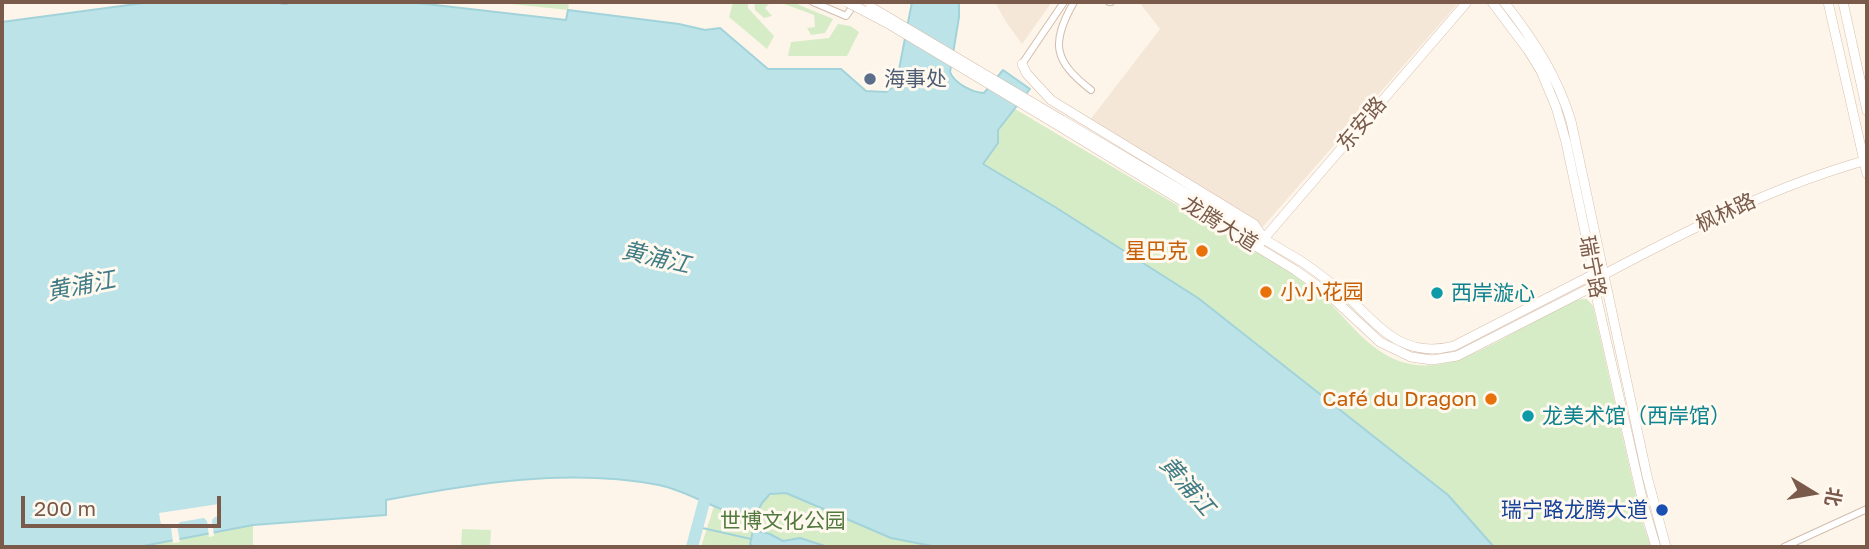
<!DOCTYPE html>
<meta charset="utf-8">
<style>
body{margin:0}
#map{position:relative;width:1869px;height:549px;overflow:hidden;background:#fdf5e9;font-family:"Golos Text","Noto Sans SC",sans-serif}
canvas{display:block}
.frame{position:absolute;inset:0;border:4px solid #7a5b4b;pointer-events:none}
.north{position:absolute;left:1778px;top:458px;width:70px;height:70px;-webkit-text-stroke:5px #fff9f0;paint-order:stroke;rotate:101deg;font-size:19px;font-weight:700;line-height:28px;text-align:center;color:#7a5b4b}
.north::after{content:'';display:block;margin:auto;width:24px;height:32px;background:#7a5b4b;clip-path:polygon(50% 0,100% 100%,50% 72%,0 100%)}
.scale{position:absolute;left:21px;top:496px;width:200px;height:32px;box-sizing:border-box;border:4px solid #7a5b4b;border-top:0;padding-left:9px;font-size:21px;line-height:24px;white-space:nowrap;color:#7a5b4b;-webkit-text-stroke:5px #fff9f0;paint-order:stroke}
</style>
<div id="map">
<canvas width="1869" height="549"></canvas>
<div class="frame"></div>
<div class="north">北</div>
<div class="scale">200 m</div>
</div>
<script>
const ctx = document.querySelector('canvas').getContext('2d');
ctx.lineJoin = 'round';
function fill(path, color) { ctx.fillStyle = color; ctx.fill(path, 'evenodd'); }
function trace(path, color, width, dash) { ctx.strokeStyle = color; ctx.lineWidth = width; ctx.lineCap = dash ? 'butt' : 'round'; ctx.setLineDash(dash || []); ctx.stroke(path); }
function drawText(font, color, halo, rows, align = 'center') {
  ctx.font = font + ' "Golos Text","Noto Sans SC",sans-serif'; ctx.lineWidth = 6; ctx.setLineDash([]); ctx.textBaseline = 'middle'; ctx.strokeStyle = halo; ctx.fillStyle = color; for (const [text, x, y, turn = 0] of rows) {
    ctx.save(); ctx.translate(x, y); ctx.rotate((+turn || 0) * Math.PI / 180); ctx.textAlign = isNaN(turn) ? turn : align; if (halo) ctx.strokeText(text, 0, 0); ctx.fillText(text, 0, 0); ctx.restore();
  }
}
fill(new Path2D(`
 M995,2h57l-30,42 -16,-22z
 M1139,2h320l-199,228 -170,-110 70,-91z`), '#f5e7d7');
fill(new Path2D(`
 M492,2h77l-1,8z
 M733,2h15v6l26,28 -7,13 -38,-32z
 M754,2h17l-6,6 7,8 -8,2 -9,-8z
 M779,2h13l41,17 -8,14 -14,2 -4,-7 8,-1 -1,-12z
 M838,24l12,2 9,6 -12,24h-59l3,-14 38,-4z
 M1015,109l285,169c8,6 17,12 25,20 16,16 31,35 49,49 48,37 94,11 139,-14 21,-11 41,-22 61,-33l13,-1 6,7 48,212 10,29h-157l-46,-52 -250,-197 -143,-91 -72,-43 15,-21v-13z
 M779,492l7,1 105,45 46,9h-236l13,-41 24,10c11,-6 30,-21 41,-24z
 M253,525v22h-115z
 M462,529l29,1 -1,17h-29z`), '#d6ecc6');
const water = new Path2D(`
 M151,2h131v2h5l1,-2h121l157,18 2,-10 111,14 26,6 15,-2 48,41h73l25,22 20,1 10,-7 16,-83h47v15l-9,55c4,11 23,21 34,21l19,-23 27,19 -32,41v13l-15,21 72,43 143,91 250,197 46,52h-557l-46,-9 -105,-45 -16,1 -8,9 -7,13c-34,0 -62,-24 -96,-31 -91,-17 -183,-2 -273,15v15l-133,10 -115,22h-136v-525z
 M753,530l17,4 13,7 17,-3 28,9h-72l-6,-2z`);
fill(water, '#bce3e8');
trace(water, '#a2d3db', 2);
fill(new Path2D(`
 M219,504l2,12 -6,1 -3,3 2,16 -5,1 -2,-16 -3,-3 -24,4 -3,4 3,16 -7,1 -2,-16 -3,-3 -7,1 -2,-12z`), '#fdf5e9');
trace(new Path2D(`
 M698,527l53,12`), '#a2d3db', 2);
trace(new Path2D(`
 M692,547l12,-45`), '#bce3e8', 12);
const street = new Path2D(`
 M813,2l33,14 10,-14
 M1074,2c-24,42 -20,59 17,88
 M1109,2h2
 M1022,64l42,-62
 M1784,547l83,-38`);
const secondary = new Path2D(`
 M1492,2l36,48 13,21 15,36 10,35 28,132v12l50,221 12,40
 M1504,2c29,37 53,73 67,119l76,355 19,71
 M1828,2l39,172
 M1843,2l24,109
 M1022,64l5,10 24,26 203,124 7,10
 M1062,120l239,141c16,11 32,23 47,36 33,31 55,62 106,49l140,-72h11
 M1059,126l236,144 31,22 54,50 31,15 21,3 25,-4 137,-70 11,-12c85,-45 169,-88 262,-114
 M1261,242l206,-240`);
trace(street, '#d1bdad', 8);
trace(secondary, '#d6bfad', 10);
trace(street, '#fff', 6);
trace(secondary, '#fff', 9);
const secondaryBridge = new Path2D(`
 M847,2l40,21 172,103
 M871,7l191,113`);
trace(secondaryBridge, '#d6bfad', 10, []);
trace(secondaryBridge, '#fff', 9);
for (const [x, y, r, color] of [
 [870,79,7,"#5c6f8a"],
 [1202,251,7,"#e8710a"],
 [1266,292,7,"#e8710a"],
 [1437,293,7,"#0f9aa8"],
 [1491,399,7,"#e8710a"],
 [1528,416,7,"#0f9aa8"],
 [1662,510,7,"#1a4fb4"]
]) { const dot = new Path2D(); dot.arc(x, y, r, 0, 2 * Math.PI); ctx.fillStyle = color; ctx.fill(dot); trace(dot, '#fff9f0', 2.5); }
drawText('21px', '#4e5e75', '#fff9f0', [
 ["海事处",884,79]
], 'left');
drawText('21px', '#7a5b4b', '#fff9f0', [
 ["东安路",1362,124,-50],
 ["枫林路",1726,213,-25],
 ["龙腾大道",1220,224,32],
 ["瑞宁路",1592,267,79]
]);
drawText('21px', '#c56008', '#fff9f0', [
 ["星巴克",1188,251],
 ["小小花园",1280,292,"left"],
 ["Café du Dragon",1477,399]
], 'right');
drawText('21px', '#0d838f', '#fff9f0', [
 ["西岸漩心",1451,293],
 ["龙美术馆（西岸馆）",1542,416]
], 'left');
drawText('21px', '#164399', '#fff9f0', [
 ["瑞宁路龙腾大道",1648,510]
], 'right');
drawText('21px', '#527a3f', '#fff9f0', [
 ["世博文化公园",783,521]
]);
drawText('italic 23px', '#407c86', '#fff9f0', [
 ["黄浦江",656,258,13],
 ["黄浦江",81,286,-11],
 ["黄浦江",1187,486,49]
]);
</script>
